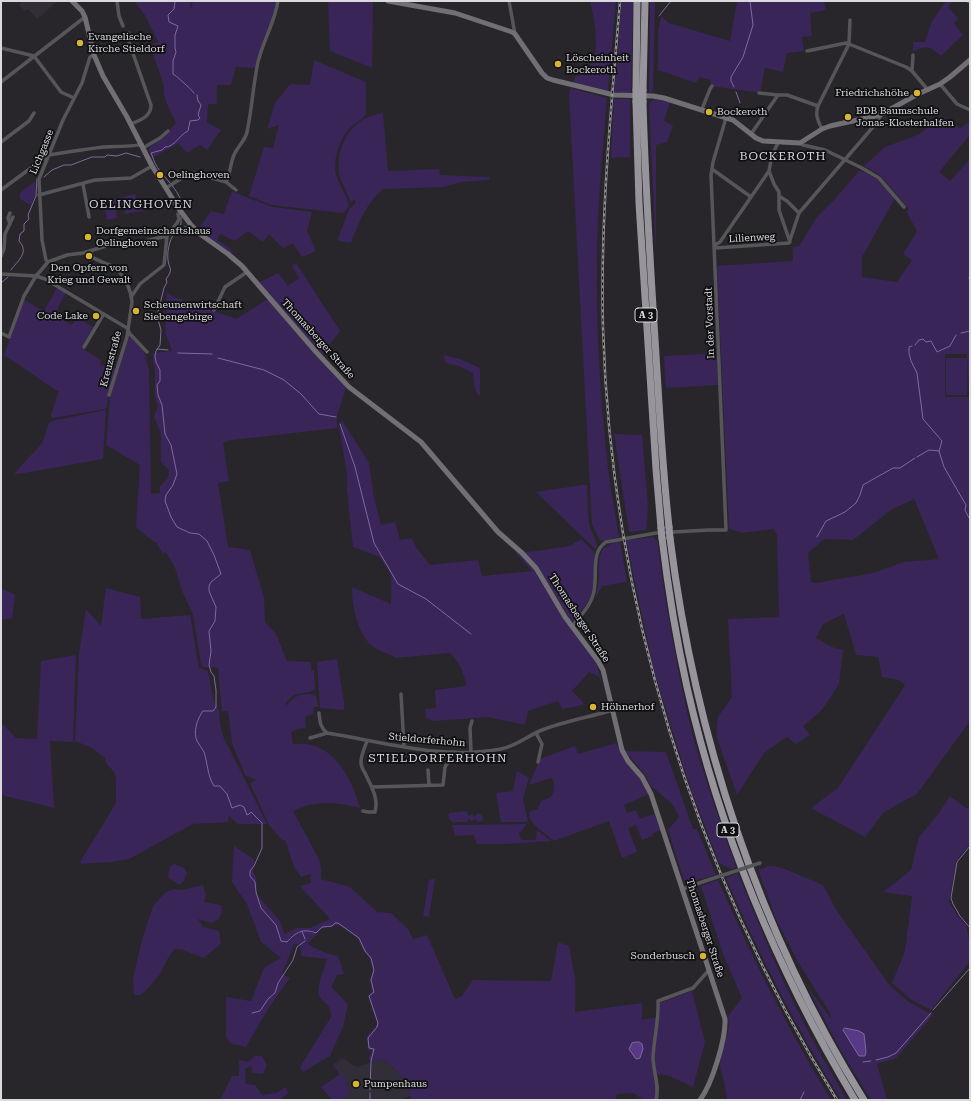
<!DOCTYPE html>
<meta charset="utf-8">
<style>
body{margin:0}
#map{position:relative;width:971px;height:1101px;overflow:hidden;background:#28262b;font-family:"Roboto Serif",serif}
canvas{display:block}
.frame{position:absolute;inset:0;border:2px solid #dadadd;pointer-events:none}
</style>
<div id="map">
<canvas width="971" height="1101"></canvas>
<div class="frame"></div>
</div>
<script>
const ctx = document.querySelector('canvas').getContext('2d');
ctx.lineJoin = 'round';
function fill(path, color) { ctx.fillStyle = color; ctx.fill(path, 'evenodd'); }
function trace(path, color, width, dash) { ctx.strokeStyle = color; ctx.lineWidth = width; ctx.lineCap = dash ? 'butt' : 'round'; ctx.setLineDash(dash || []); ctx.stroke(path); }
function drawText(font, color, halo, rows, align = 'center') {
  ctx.font = font + ' "Roboto Serif",serif'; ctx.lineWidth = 3.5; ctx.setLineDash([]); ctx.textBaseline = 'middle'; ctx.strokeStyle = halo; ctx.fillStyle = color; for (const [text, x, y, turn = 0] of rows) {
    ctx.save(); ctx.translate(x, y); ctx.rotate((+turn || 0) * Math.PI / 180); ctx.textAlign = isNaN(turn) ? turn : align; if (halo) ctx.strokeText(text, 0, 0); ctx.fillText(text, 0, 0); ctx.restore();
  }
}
fill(new Path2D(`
 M23,1h35l-21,18 -9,-10 -3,2 -6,-6z
 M343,1059l5,2 2,3 7,3 25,-8 17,14 8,11 3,12 -12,4h-53l-2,-2 6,-12 -14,-21z`), '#312e38');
fill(new Path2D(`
 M134,1h57l-1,7 1,1 2,-8h84c-4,23 -15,44 -22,67l-19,-1 -5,18h-14v19h-9l-1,18 14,8 -14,20 -7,-5 -13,8 -9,-10 -26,15 -4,-9 17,-13 11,-13c-5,-11 -14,-25 -12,-37l-14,-41 8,-3 -13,-27z
 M328,1h45l-1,67 -42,-17z
 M590,1h26l-8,90 -35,-8 2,-6c31,-9 20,-53 15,-76z
 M622,1h11l-2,93 -17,-2z
 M650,1h5l-2,89 -4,5z
 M737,1h87l2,9 -16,3 2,23 -10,1 2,14 -17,2 -4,19 -18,-4 -5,25 -49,-7v-6l-12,-3 -3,6 -38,-13v-38l3,-16 8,7 61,18z
 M946,1h7l-5,6 10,11 -4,5 9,12 -22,21c-12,-11 -13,-10 -28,-5v-9h12l7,-21z
 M314,60l52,22v32c-2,4 -14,11 -18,16 -10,12 -16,33 -11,48 3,9 9,17 12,26l-1,4 -5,5 -72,-8 -22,-9 15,-49 9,1 6,-23 -12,4 8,-26 15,-19 20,1z
 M570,88l37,10c-4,53 -10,107 -10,160 -1,70 3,140 11,210 3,23 7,46 11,69l-16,4 -4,-2 -7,-15 -23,-429z
 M614,99h16v58l-19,1z
 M656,99l14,3 -6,19 9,5 -6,16 -11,3v110l-7,-151 4,-4z
 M383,113l5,58 51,-2 1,6 49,2v3l-28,2 -17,5 -61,2c-16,13 -25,35 -32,54l-12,-2 -1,-2 11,-30 7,-6 -2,-4 -3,4c-2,-7 -11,-23 -12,-29 -3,-21 7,-48 29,-57 4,-2 10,-3 15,-4z
 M940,116l11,5 9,8 10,-8v14l-31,37 11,9 20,-22v562l-53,73 -33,18 -19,25 -54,-29 27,-20 67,-103 -6,-5 -17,-3 -4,-20 -22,-2 -12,-41 -21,10 -7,14 16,9 11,3 -4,34 -17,26 -19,16 7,9 -14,9 -9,-7 -23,16 -27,42 -21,-60 2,-18 14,-20 -4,-78 51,-2 -2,-82 -3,-6 -32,4 -13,-4 -12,-263 76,-5v-14l6,-1 18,-29 17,-17 26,-30 17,9 18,19 -33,59v20l35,5 15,-22 -9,-6 14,-23 -11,-20 3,-2 -29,-34 -16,-9 21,-19 35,-13zM945,354h22l2,43h-24zM914,499l25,60 -35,3 -31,11 -57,10 -5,-1 -3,-29 16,-14 29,1 38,-30z
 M35,181v14l-4,10 -11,-6v-6z
 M232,191l16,7 25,9 39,5 -5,19 9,20 -14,6 -9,-14 -10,5 -14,-14 -6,8 -15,-11 -13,10 -15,-7 -3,6 14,9 1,5 -27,-20 -6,-6 12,-17 13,3z
 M135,194l2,8 15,-2 1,9 -28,5 -1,-6 -8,2 1,8 -10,2 -4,-18z
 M296,263l44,68 -19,25 -61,-72v-2l18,-9 10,13 11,-8 -7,-12z
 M57,288l9,5 -12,22 18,10 5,-8 16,10 -12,21 20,12 -1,5 18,4 -10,28 -1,10 -2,2 -52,9 -2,-1v-2l8,-25 -2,1 -53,-36 20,-55 20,11z
 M167,292l5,4 64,23 32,-20 49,58 29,31 -9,27v13l-105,12 -9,3 6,38 -11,2 10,64 22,3 14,48 1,24 11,12 11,27 24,1v9l3,-1 1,19c-9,8 -21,-1 -30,16l3,-1c5,-8 19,-13 28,-8l2,11h-4l-1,7 -8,3 1,11 -8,1 -7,3 2,12c5,0 13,-1 18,1 27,6 43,39 49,63 -25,-6 -43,-8 -67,3l26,48 2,9v11l29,8 27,25 14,1 17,16 5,10 14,-4 28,64 7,-3 11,-16 78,1 7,-39 11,4 6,33v33l67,-9v17l17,-3 1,-14 32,-12 13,51 -12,45 -26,-12 -12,-1 2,18 -3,8h-10l-11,-7 -16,1 -2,6h-204v-4h-1c-4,-20 -13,-25 -28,-37l-11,4 -2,-5 3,-8h-4l-1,-14 9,-9 1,-4 -9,-27 4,-4 -2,-12 2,-5 1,-5 -3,-11 -6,-8 -6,-12 -12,-10 -8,-4 -6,2 -9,1 -15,15 1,2 19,9 10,2 6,18 -7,1 -6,12 17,17 -5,23 -13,29 -27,16 -3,-5 31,-50c0,-15 -8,-12 -12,-22 -3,-9 6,-27 8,-36l-26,-3 -1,-11 -6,-1 -12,30 8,4 -22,31 -22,38 -16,-4 -4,-6v-40l25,4 13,-33 17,-10 -20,-16 -14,-38 -15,-22 2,-36 20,13 -1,11 3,8 1,17 23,26 4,13 13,-6h13l20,-9 -30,-33 11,-3 -1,-9 -9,3 -7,-10 -9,-27h-3l-13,-15 -19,-42 6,-3 -11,-5 -13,-32 -4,-32 -6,1 -4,-44 -14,-1 -3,-2 -8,-51 -10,-21 -8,-25 -9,-16 -3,2 -7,-12h-2l-18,-15 4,-62 -34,-20 4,-50 19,-58 3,1 12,14 5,19 2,123 9,-1v-7l8,-8 1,-8 -8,-8v-27l-7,-19 4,-10 -3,-9v-27l-2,-9v-8l19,-2 -7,-18z
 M717,353l1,32 -52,3 -2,-32z
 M444,355l16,4 20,9v29c-6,-6 -6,-15 -7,-24l-14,-7 -14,-3z
 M946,358h21v37h-21z
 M105,410l1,2 -3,47 -90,16 29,-32 7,-20 3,-2z
 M342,420l27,43 5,35 7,27 14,-3 5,18 12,-2 4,9 14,18 48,-5 4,16 50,-5 -16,-18 1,-2 14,14 65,97 6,21 -3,-6 -10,-5 -17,19 11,11v3l-21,4 -4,-8 -30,10 -3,14 -37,-8 -54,4 -8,-3 -1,-9 11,-1 -1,-18 31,-4c-1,-12 -7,-24 -16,-33l-54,5c-8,-6 -18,-6 -25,-13 -14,-13 -19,-40 -19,-58l39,17v-29l-11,-18 -27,-10 -6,-58v-14l-8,-50z
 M614,434l28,1 6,70 -2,25 -17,2z
 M582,485h5c1,14 0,29 3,42 2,7 7,13 7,21l-2,1 -59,-57z
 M654,537l1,2 2,1c8,61 18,120 32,180 12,50 30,99 47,147l-5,2 -12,-6 -30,-79 -35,-113 -28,-131z
 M581,539l13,13c2,7 1,13 1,20 -1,22 -7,32 -21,49h-3l-36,-58 -11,-11 13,-1 33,-5z
 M620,541l7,41 -25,4 -7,13c2,-7 3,-14 4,-22 0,-20 -2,-31 21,-36z
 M1,588l14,7 -3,23 -11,2z
 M106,588l34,9 1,22 49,-4 9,53 9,3 6,31 5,9 1,12 3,13 44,88h-29l-9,-8 -1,6 -35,2 -64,35 -18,3 -30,2 -1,-2 36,-59v-24l-2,-7 -8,-9 -1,-5 -13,-10 -17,-7 4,-87 7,-45 15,17z
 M76,655l-3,87 -23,-1 4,67 -53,-13v-73l15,16 21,1 4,-78z
 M337,659l7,43v8l-24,-2 -3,-46z
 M616,743l10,18 13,16 10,17 -25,11 3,8 9,-3 4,9 14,-5 6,16 -8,4 1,2 -11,4 -6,-15 -8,3 9,24 -15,6 -13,-37 -55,20c-9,-8 -25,-16 -25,-29l9,-3 3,-8 10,-4c4,-7 4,-12 1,-19l-23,7 11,-26 35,-13 3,8z
 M625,751l41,1 27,77h4l19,46 -31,8 -17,-53 11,-13 -6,-12 -23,-20 -4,-9z
 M517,771l12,7 -6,21 5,22 -4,1h-23l-5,-29 17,-2z
 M950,796l17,13 3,-4v39l-14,17 -7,41 8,13 9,10 4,20v16l-39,49 -19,-10 -20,-17 13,-32 7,-55 -29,-4 28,-22 8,-33 20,-24z
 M465,811l2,1 2,4 2,-2 4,3 2,-3h4l2,3v3l-3,2 -3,-1 -2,-2 -3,2 -3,-2 -2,3h-14l-3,-2 -2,-4 1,-3z
 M526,824l-4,7 -3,1 1,6 2,2h14l1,-10 14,11 -46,3h-28l-3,-9 -19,1 -3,-11z
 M174,864l10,4 3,5 -3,8 -5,4 -11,-8 2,-10z
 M768,866h6l11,3 38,16 14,26 53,75 19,16 24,13 -37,43 -19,6 10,36h-16l-30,-49 -34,-65 24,33 -1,-6 -32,-51 -22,-43 -18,-50h4z
 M738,873c19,46 37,93 60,138 15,31 32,60 49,89h-6c-44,-72 -82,-145 -115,-222z
 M435,878l-6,39 -6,-1 6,-36z
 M718,880c33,76 70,149 113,220h-104l-2,-14 -5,-19 1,-12 8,-28 -1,-11 14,-18 -19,-44 -22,-68z
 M203,885l3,11 -2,6 17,3 1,5 -3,9 -8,4 -13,-4 5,8 16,4 2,13 -18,14 -22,-9h-6c-7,6 -10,16 -15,25 -6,8 -12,15 -20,21h-6l-1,-17 9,-38 11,-34 12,-13 9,-4 8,1z
 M255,1056h7l5,9 -4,9 -10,-1 -2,-7 -6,3 1,15 9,1 7,10 14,-2 10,-6 2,6 -8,7h-60l12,-24h7v-16l10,2z
 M342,1058l1,1 -8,6c8,9 12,16 15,27l-7,6 2,2h-13l-11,-13 19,-13 -7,-9z`), '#392558');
const water = new Path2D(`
 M845,1028l14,3 5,3 2,18 -1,4h-6l-16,-26z
 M639,1042l3,2 1,5 -3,9 -4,1 -7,-10 3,-6z`);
fill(water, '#583985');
trace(water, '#7f699f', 1);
trace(new Path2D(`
 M175,1l-1,8 -6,6 1,7 9,4 -3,9v13l1,4 -3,9v13c5,3 7,6 11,9 4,4 7,6 10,10
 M659,16l12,-15
 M734,87l-3,-6v-4l12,-20 10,-32 -3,-24
 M736,92l4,11
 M44,177l8,-7 12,-5h7l21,-8h13l2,-2 10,1 9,-3 14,4
 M182,209c1,-17 -18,-30 -26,-44 -2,-3 -3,-8 -5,-12l11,-3 3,-3c10,0 14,-12 23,-16l2,-10 8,-1 2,-2 -2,-3 3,-10 -3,-4 -1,-6
 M177,230l4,-6v-7
 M174,234c-5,6 -7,19 -6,26 1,9 6,9 -2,19l1,3 -3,6 -7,28 4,14 -1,15 -4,6 -1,5 1,6 4,8v11l-3,4 1,10 4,10 3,29 6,11 6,29 -4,11 -7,10 -1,6 6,16 6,10 13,6 9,1 8,7 7,14 7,19 -10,8 -2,4v5l7,16 -1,14 -6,10 2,20 -2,14 2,7 3,4 2,14v17l-3,4h-10c-6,8 -10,21 -6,30 2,4 5,7 7,11 4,12 3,23 10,34h6l7,8 5,14 8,-3 4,2 3,8 2,-1 2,-2 11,11v25l-8,18 -4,5v5l5,6 1,10 5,16 15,17 5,16 6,1c9,-10 16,-14 29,-9l6,-6 10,-1 3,-3h3l21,15 6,13 6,7 3,12 -3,10 3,12 -5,4 9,27 -1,4 -9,11 1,10 5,1 -3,12 -1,29
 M11,270c6,-9 19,-17 8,-29l1,-7 4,-3v-7l5,-5 -1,-4 8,-19 1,-17
 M970,277h-1l1,6
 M1,283l7,-6
 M961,333l9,-2
 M915,345l4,-5 4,-1 3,3 5,-1 6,11 13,-6 6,-11
 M912,346l-3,1v6l2,8 6,12 6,46 19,22 -3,10 5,16 22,38 -1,5 4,8h1
 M157,349l11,1
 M178,353l34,1
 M218,358l46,12 20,10 17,14 18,20 17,3
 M340,424l15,43 19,76 24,41 28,15 45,35
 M917,457l12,-7 10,1
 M817,537l9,-16 19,-9 11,-9 4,-8 3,-10 30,-17h7l15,-10
 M970,846l-13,16 -6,36 2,6 7,12 10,12
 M302,931l3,8
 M933,1010l37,-42
 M252,1013l8,-2 8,-12 7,-6 3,-10 15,-23 4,-13 8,-6
 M876,1060l12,-3 8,-4 35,-40
 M863,1062l8,-1
 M370,1100v-7
 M800,1100l4,-8`), '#7f699f', 1);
trace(new Path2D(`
 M117,1l2,15 4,10
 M509,1l6,33
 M968,1l2,1
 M129,33v9l22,63c0,12 -11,15 -20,19
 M1,48l33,8
 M807,51l39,-8 3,1 1,-24
 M34,56l27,36 13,6
 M912,71l1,-16
 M1,82l84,-65
 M940,84l17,20 13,6
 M759,93l19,2
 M702,109l8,-20 2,-3
 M822,129c-4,-8 -7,-14 -4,-23l31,-62 57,23 6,4 16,19
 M751,134l27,-39h9l31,11
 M1,142l28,-21 5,-8
 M800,143l3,2 22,5 37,18 17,10 25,29
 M143,148l17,-10 8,-7
 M49,155c18,-3 37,-6 55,-8 9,-1 31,0 38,-3
 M712,169l39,28
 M226,182l10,8
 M83,184l6,33
 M166,188l16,-10 13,-5 31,9c5,-10 4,-18 8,-27 4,-9 11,-14 13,-23 5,-23 6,-47 11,-70 5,-21 17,-40 20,-61
 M1,190l42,-31h4
 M39,195l56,-15 36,-2 21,-12
 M779,196l8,5 12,12
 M10,224l-2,-6 2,-5
 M170,234l8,-2 13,-7
 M790,240l9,-27 80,-93 1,-5
 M715,245l5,-3 49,-71 3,-16 6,-12
 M715,248l74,-5 1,-1 -11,-32v-18l-5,-8 -5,-13
 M91,251l1,6c6,4 14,6 20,9 12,7 19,24 20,36l-5,35 -18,58
 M1,256l3,-7 1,-15 8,-17
 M48,262l-2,-2 -4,-20 -3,-61 24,-59 19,-37 8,-26 4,-2
 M1,274l35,2 9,3 82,49 3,6 17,18
 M131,297l9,-13 24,-19 3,-29
 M214,310l11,-23 22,-15
 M1,333l8,4 15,-41 12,-20 12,-14 19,-7 16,-2 23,-7 30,-3 31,-7 10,-13 2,-4 -1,-5
 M84,347l19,-32
 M572,626c8,-9 18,-20 21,-31 6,-17 -4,-42 13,-53l50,-9 53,-3h17l-15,-355 2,-13 13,-44
 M401,694l3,53
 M319,713c1,9 1,14 8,20 57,9 116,27 174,16 15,-3 28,-14 41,-19 23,-9 48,-13 71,-20
 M536,733l6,11 -4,18
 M310,738l17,-5
 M471,752l-1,-24 2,-7
 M428,770l1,15
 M372,787l71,-2 2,-18 10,-15
 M363,811l5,1h7c4,-14 -4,-26 -10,-39 -2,-3 -4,-7 -4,-11 0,-7 4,-15 6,-21
 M683,889l22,-8
 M656,1100c4,-15 -3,-28 -3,-43 1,-19 6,-37 5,-56l35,-13 16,-18`), '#565658', 3.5);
trace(new Path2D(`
 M72,1l10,10 3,6 9,38 9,21 24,41 25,49 27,43 12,16 9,9 28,20 14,12 75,87 32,34 72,55 77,90 24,21 14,15 29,49 33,44 5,9 19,80 6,11 14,16 9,17 74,225c1,20 -13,65 -25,81
 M388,1l67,12 57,19 3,2 27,39 5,5 6,2 61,15 39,1 11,2 69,22 23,18 7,3 37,2 22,-14 8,-3 50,-11 38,-21 22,-10 10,-7 20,-17`), '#716f73', 5);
trace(new Path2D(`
 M636,90l1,-89
 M643,90l2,-89
 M636,102l3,101 17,266 5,59
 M643,102c2,79 7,158 12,237 4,63 7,125 14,188
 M662,538c6,50 14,100 25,149 33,146 91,285 168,413
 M670,538c25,199 88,392 194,562`), '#97959b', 7);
const rail = new Path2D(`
 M620,1c-9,109 -20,218 -17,327 8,273 90,540 234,772`);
trace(rail, '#908f93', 2.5);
trace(rail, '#101012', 1, [3]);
trace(new Path2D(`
 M705,881l55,-18`), '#565658', 3.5);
trace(new Path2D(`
 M636,90v12
 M643,90v12
 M669,527l1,11
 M661,528l1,10`), '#97959b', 7);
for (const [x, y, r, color] of [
 [80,43,4,"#d9b334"],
 [558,64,4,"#d9b334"],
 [917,93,4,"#d9b334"],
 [709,112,4,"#d9b334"],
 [848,117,4,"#d9b334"],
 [160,175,4,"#d9b334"],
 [88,237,4,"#d9b334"],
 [89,256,4,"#d9b334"],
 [136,311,4,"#d9b334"],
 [96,316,4,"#d9b334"],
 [593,707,4,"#d9b334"],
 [703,956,4,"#d9b334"],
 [356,1084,4,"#d9b334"]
]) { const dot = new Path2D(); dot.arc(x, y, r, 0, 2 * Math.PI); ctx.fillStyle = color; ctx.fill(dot); trace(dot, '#101012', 1.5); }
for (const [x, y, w] of [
 [646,315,22],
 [728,830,22]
]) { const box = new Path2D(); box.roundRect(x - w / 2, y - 7, w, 14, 3); ctx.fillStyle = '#101012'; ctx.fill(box); trace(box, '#dadadd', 1); }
drawText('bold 9px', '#dadadd', null, [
 ["A 3",646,315],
 ["A 3",728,830]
]);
drawText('10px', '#dadadd', '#101012', [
 ["Evangelische",88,37],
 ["Kirche Stieldorf",88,49],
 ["Löscheinheit",566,58],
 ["Bockeroth",566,70],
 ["Friedrichshöhe",909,93,"right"],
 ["BDB Baumschule",856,111],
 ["Jonas-Klosterhalfen",856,123],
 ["Bockeroth",717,112],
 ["Oelinghoven",168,175],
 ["Dorfgemeinschaftshaus",96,231],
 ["Oelinghoven",96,243],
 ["Den Opfern von",89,268,"center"],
 ["Krieg und Gewalt",89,280,"center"],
 ["Scheunenwirtschaft",144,305],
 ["Siebengebirge",144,317],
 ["Code Lake",88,316,"right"],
 ["Höhnerhof",601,707],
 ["Sonderbusch",695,956,"right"],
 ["Pumpenhaus",364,1084]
], 'left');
drawText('10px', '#dadadd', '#101012', [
 ["Lichgasse",42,152,-68],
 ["Lilienweg",752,238,-3],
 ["In der Vorstadt",710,323,-92],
 ["Thomasberger Straße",318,339,48],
 ["Kreuzstraße",111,359,-75],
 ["Thomasberger Straße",579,618,57],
 ["Stieldorferhohn",427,740,5],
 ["Thomasberger Straße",705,928,72]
]);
ctx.letterSpacing = '1px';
drawText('12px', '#d9d7dd', '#101012', [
 ["BOCKEROTH",783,156],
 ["OELINGHOVEN",141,204],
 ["STIELDORFERHOHN",438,758]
]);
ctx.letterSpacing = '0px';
</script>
